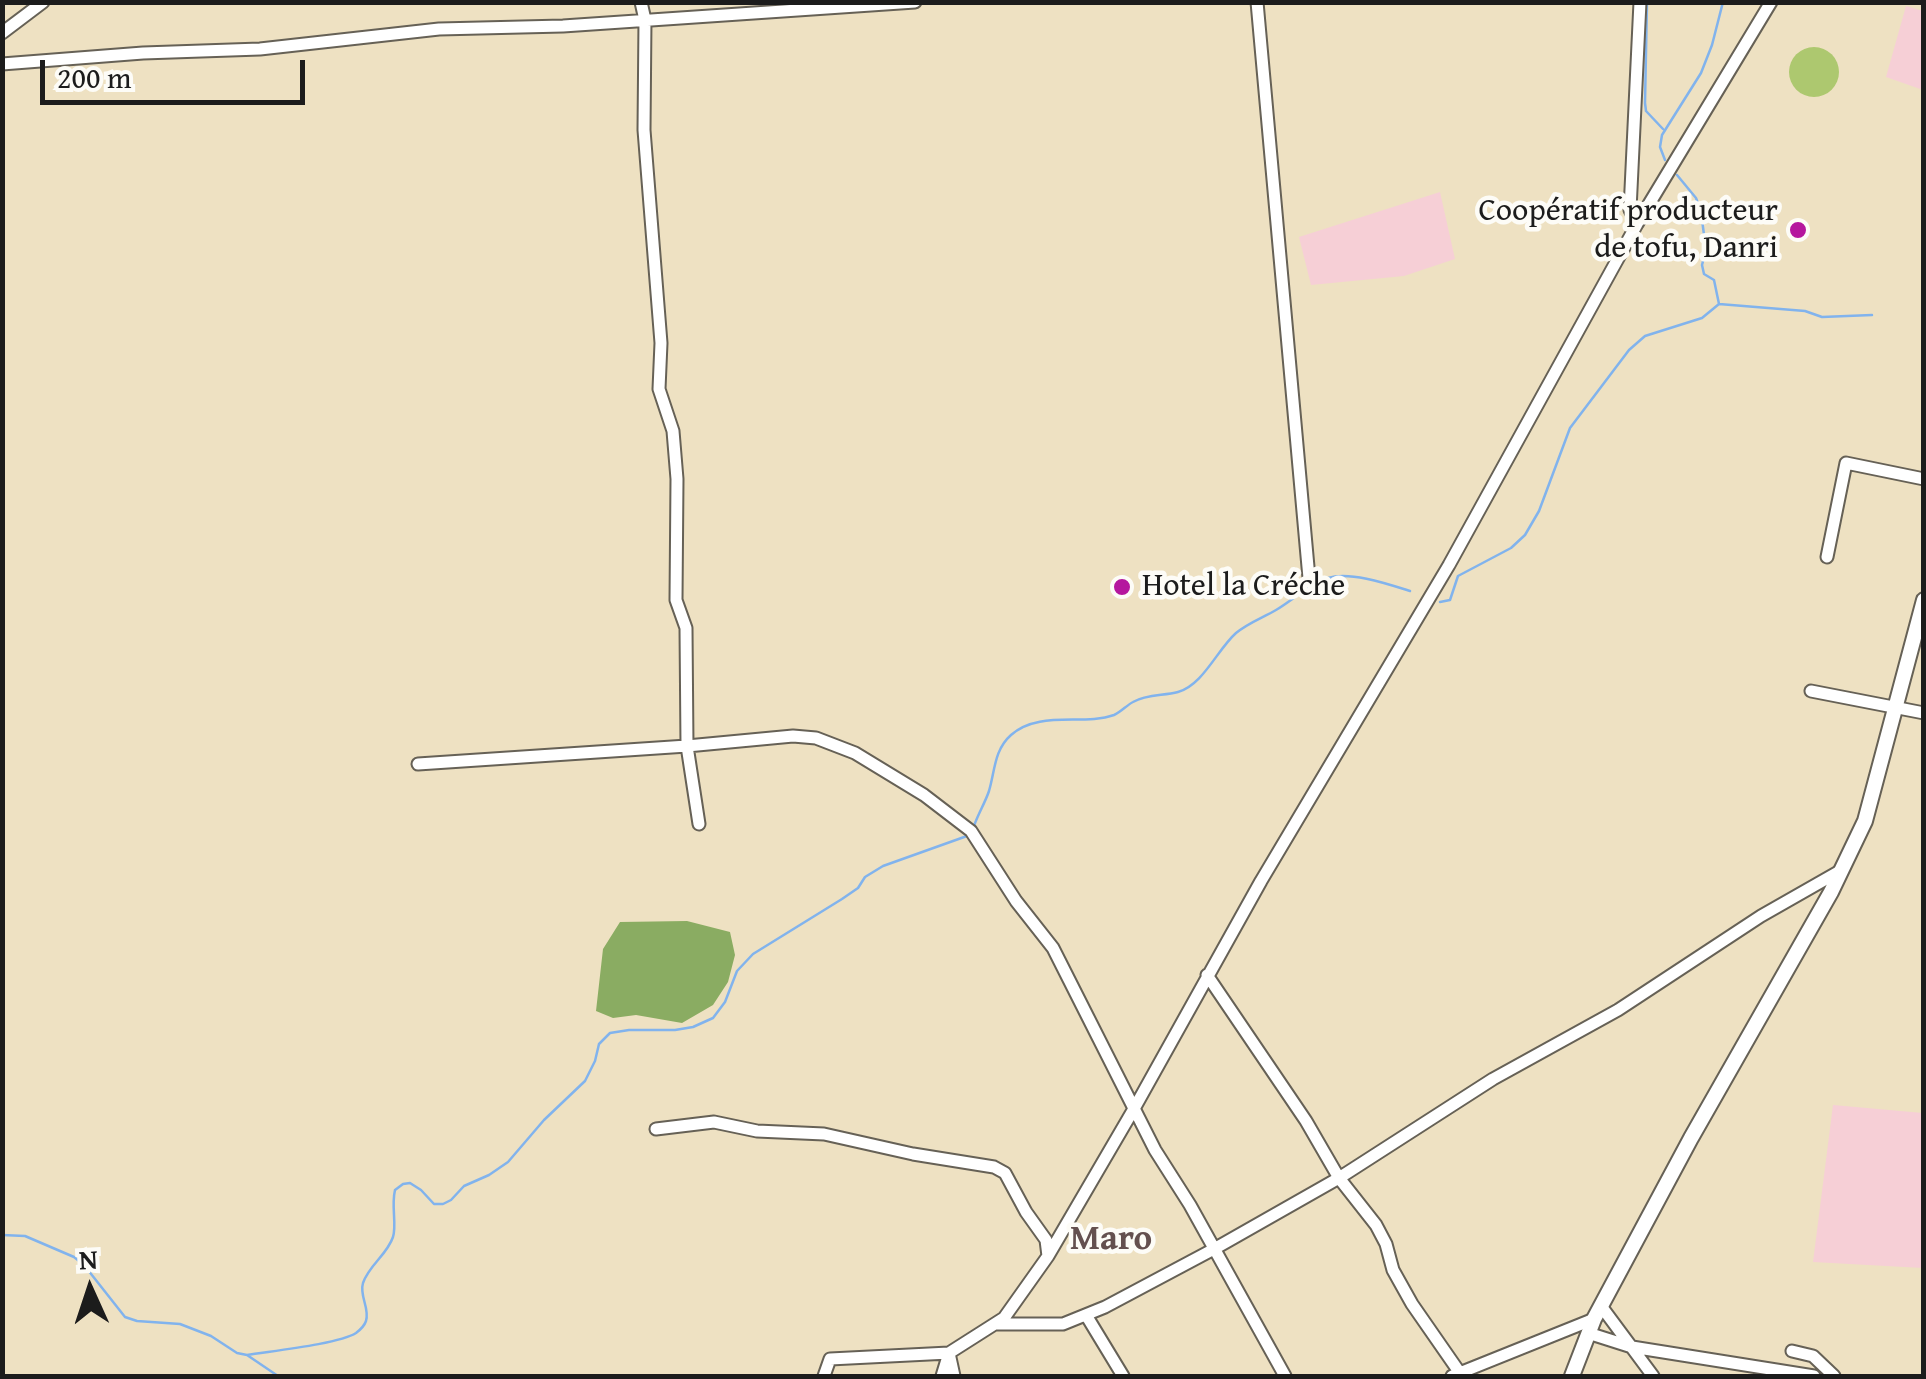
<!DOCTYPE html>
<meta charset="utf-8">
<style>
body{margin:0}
#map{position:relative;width:1926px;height:1379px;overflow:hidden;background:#eee1c2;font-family:"Gentium Book Plus",serif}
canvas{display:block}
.frame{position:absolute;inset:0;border:5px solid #1c1c1c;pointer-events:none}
.north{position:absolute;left:40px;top:1239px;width:100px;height:100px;-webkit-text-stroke:8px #fdfcf7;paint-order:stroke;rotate:357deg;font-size:28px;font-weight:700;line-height:40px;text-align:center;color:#1c1c1c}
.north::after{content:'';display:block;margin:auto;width:35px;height:45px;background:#1c1c1c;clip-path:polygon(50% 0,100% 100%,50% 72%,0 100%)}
.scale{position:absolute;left:40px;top:60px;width:265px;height:45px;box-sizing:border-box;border:5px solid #1c1c1c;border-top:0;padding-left:12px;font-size:30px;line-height:35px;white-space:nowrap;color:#1c1c1c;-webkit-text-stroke:8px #fdfcf7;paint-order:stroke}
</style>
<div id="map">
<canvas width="1926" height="1379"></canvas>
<div class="frame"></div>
<div class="north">N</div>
<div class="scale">200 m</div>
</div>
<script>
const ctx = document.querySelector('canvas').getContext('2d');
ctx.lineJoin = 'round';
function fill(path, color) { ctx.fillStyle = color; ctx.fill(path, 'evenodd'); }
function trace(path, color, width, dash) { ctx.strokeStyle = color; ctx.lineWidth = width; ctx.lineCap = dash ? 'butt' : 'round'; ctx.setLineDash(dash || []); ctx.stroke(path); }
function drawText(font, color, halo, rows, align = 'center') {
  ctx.font = font + ' "Gentium Book Plus",serif'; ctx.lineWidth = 9; ctx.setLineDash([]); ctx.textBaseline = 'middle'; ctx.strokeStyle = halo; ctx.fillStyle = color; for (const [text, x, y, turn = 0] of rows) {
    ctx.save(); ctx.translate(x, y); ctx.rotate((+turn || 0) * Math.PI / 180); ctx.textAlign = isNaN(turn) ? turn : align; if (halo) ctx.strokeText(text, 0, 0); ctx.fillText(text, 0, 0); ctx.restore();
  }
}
fill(new Path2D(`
 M1906,6l17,5v79l-37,-13z
 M1440,192l15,67 -51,17 -93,9 -12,-48z
 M1833,1105l90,8v155l-110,-6z`), '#f6cfd6');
fill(new Path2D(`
 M1789 72a25 25 0 1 1 50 0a25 25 0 1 1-50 0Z`), '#adc86f');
fill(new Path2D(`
 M687,921l43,11 5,23 -7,27 -15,23 -31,18 -46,-8 -23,3 -17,-7 7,-62 17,-27z`), '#8aac62');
trace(new Path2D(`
 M1647,2l-2,101 1,8 17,18
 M1665,160l-5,-13 2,-12 39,-62 11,-28 11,-43
 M1677,175l19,23 5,14 5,38 -4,15 2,9 10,6 5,24
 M1440,602l10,-2 8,-24 53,-28 14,-13 14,-24 31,-83 59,-78 16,-14 57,-18 17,-14 86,7 17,6 50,-2
 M974,826c4,-12 11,-23 15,-35 6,-20 5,-41 22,-56 28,-25 72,-9 103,-20 7,-3 13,-10 19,-13 14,-8 30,-6 45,-10 25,-7 39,-42 58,-59 12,-10 26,-15 40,-23 17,-10 32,-25 52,-32 22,-7 60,6 82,13
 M2,1235l23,1 49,21 10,8 41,52 12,4 43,3 31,12 26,17 10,2 31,21
 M247,1355c24,-4 92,-11 109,-22 4,-3 8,-6 10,-12 4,-13 -7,-25 -3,-38 6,-18 24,-28 30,-46 4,-13 -2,-30 2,-47l8,-6 7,-1 11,7 13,14h9l8,-4 13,-14 25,-11 19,-13 36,-42 41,-39 10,-20 4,-17 11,-11 19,-3h46l18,-3 20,-9 12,-16 12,-31 16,-17 89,-55 16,-11 7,-11 18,-11 84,-30`), '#81b3ed', 2.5);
const minor = new Path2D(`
 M641,2l4,18 -1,110 17,213 -2,46 14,42 4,48 -1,121 10,28 1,118 12,78
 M1257,2l52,576
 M2,33l41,-31
 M2,64l141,-11 117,-4 179,-20 124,-3 352,-24
 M1637,224l-7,-14 10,-208
 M1827,557l19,-94 78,16
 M1811,691l113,22
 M418,764l269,-18 106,-10 23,2 39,15 69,42 47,36 45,70 37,47 102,202 35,55 95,171
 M1207,975l99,146 33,57 37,47 10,19 7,26 19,34 50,72
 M656,1129l58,-7 43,9 67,3 89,20 81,13 11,6 21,39 20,28 2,16
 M1601,1306l52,70
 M1086,1315l37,61
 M996,1324h67l42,-17 109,-58 125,-71 154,-99 125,-69 143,-94 79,-45
 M1588,1333l44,14 182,29
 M1792,1351l21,5 21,20
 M824,1376l6,-17 119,-6 5,23
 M942,1376l7,-23 55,-35 44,-62 87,-149 126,-226 188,-316 188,-341 134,-222
 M1452,1376l142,-57`);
const major = new Path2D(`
 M1572,1376l22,-57 97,-181 140,-246 34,-71 59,-221`);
trace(minor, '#666156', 15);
trace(major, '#666156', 18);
trace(minor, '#fff', 11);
trace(major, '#fff', 14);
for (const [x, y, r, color] of [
 [1798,230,10,"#b5179e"],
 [1122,587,10,"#b5179e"]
]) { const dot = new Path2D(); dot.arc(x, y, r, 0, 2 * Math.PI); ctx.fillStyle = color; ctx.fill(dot); trace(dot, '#fdfcf7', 4); }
drawText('32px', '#1c1c1c', '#fdfcf7', [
 ["Coopératif producteur",1778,212],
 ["de tofu, Danri",1778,249],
 ["Hotel la Créche",1142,587,"left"]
], 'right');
drawText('bold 35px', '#64504f', '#fdfcf7', [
 ["Maro",1111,1240]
]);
</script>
